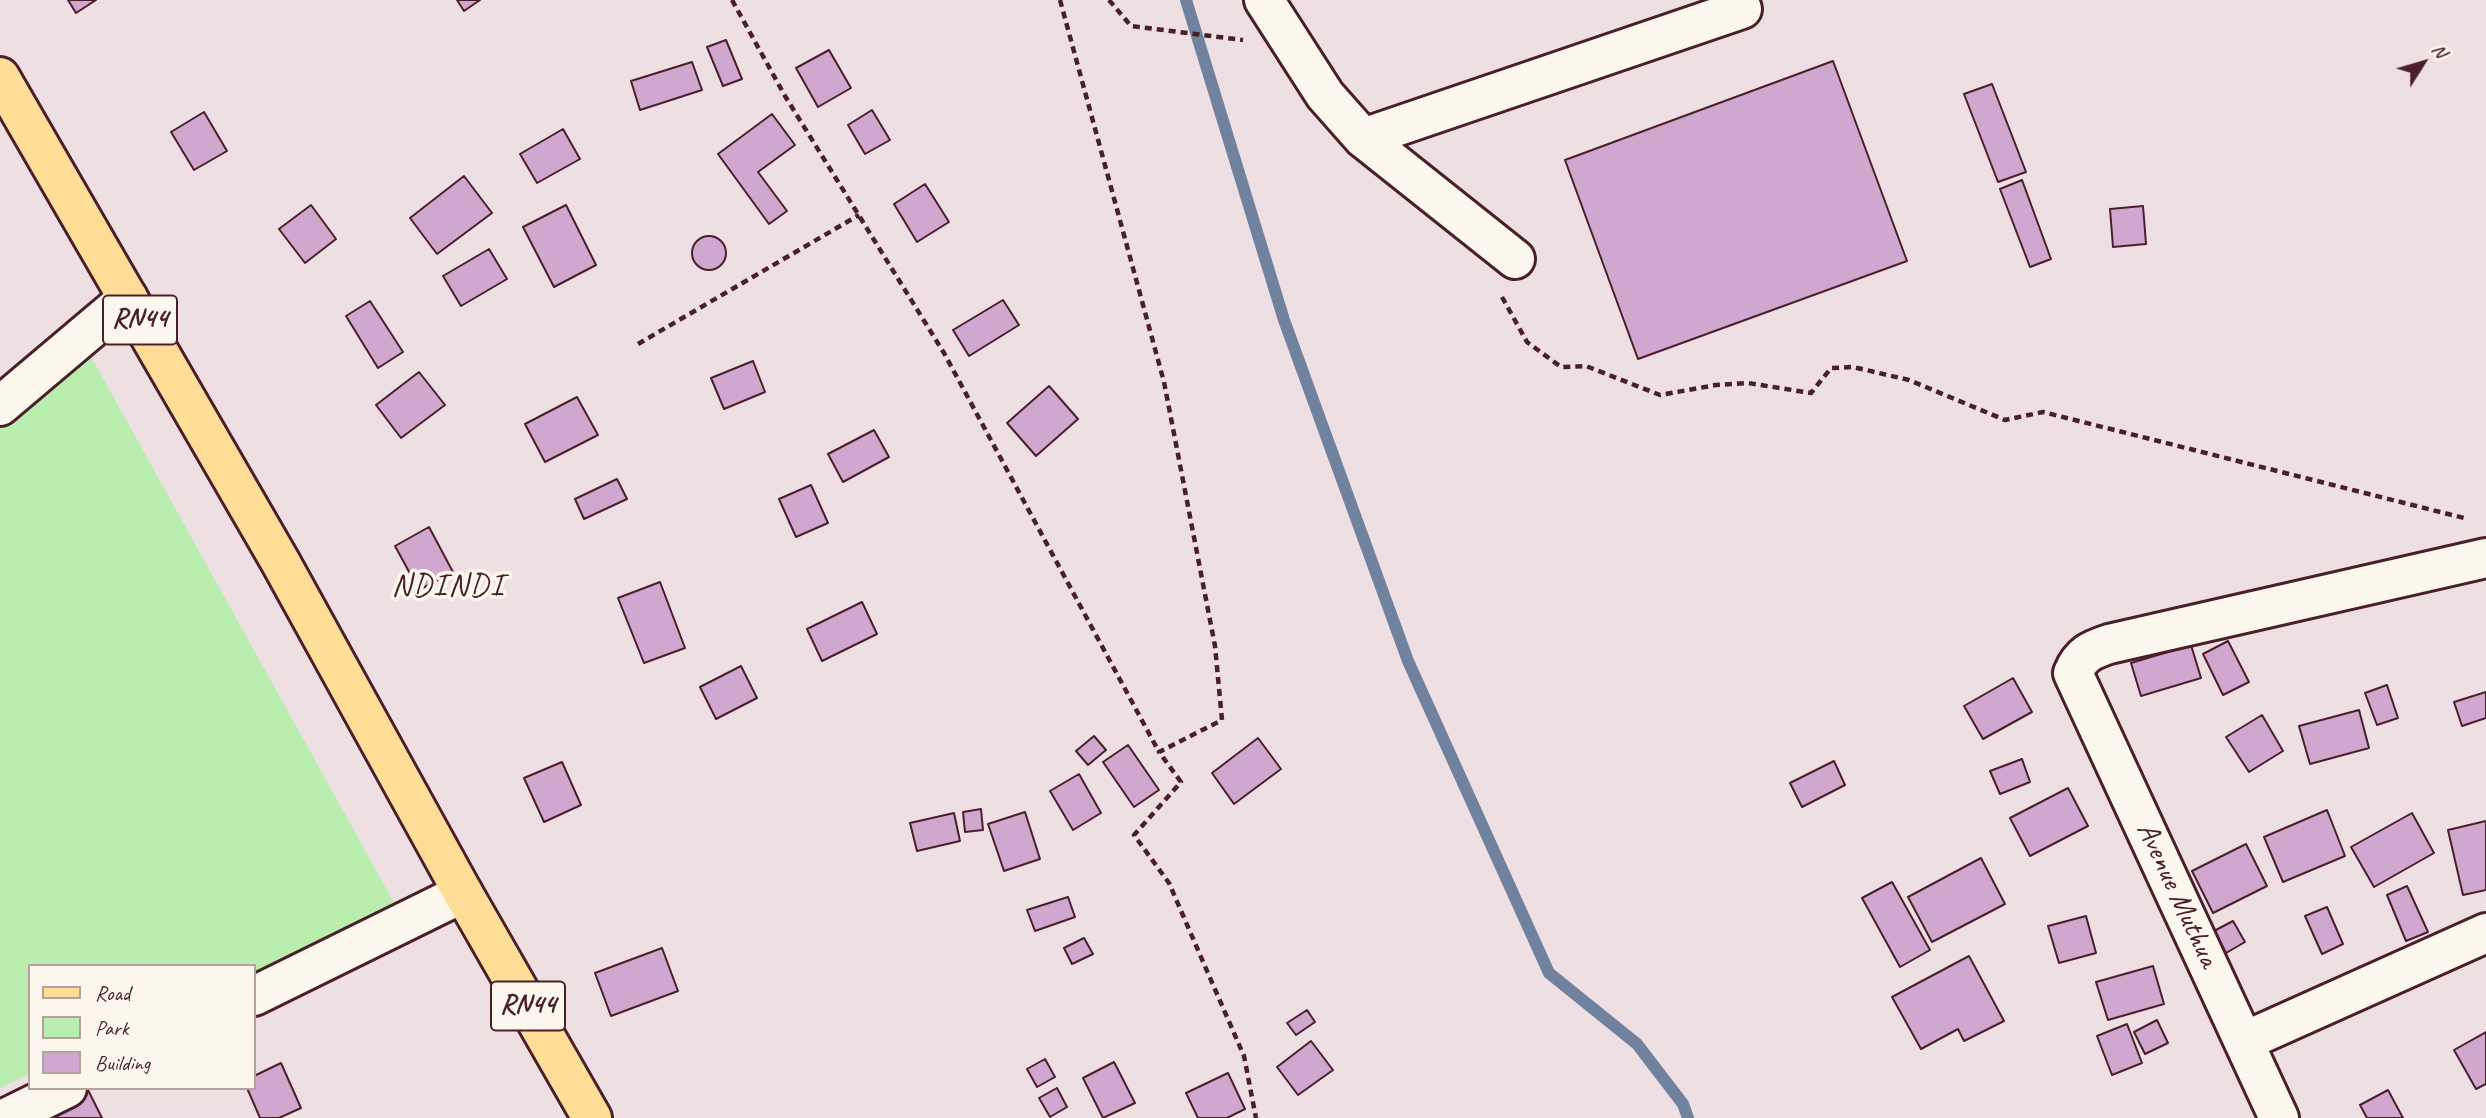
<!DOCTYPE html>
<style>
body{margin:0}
#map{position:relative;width:2486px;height:1118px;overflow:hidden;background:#eedfe3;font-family:Caveat,sans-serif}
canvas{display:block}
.legend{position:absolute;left:28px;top:964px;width:228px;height:126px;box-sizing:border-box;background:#fbf7ec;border:2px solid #b4a19f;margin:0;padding:9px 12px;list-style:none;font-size:21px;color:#4a1f2b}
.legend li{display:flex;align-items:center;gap:14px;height:35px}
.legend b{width:35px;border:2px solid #b4a19f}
.north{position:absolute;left:2388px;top:28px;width:70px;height:70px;-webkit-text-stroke:5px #fbf7ec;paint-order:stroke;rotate:53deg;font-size:19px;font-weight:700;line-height:28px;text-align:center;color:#4a1f2b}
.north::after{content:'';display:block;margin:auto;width:24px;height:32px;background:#4a1f2b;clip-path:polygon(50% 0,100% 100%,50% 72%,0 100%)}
</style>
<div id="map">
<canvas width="2486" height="1118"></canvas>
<ul class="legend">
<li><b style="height:9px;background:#fedd96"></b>Road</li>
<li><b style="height:19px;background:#baeeaf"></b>Park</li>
<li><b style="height:19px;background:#d0a8cf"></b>Building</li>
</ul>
<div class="north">N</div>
</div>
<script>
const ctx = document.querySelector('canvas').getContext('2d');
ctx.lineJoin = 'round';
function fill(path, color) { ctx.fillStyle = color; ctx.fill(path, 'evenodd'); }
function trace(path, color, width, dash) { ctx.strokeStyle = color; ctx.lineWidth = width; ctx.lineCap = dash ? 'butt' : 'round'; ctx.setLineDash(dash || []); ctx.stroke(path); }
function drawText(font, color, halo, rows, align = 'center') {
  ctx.font = font + ' Caveat,sans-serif'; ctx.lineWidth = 7; ctx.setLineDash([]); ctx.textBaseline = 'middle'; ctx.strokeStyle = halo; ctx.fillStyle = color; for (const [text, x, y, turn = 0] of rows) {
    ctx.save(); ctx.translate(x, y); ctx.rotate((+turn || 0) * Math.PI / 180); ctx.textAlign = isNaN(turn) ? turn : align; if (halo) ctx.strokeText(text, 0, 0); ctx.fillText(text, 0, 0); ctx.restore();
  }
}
fill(new Path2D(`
 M83,342l314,566 -143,65v-7h-224v108l-30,14v-700z`), '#baeeaf');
trace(new Path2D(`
 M1186,0l98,320 124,341 141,312 88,71 46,60 5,14`), '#71829e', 12);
const building = new Path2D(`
 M68,0h28l-20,13z
 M457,0h23l-16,11z
 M726,40l16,39 -19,7 -16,-39z
 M829,50l22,38 -33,19 -22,-39z
 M1833,61l74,200 -269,98 -73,-199z
 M692,62l10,28 -62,20 -9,-29z
 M1992,84l34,88 -28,10 -34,-88z
 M872,110l18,30 -25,14 -17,-29z
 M204,112l23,39 -33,19 -23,-38z
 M772,114l23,31 -37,27 29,39 -18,13 -51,-70z
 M563,129l17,30 -43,24 -17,-29z
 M464,176l28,37 -55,41 -27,-36z
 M2022,180l29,79 -21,8 -30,-78z
 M925,184l24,38 -32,20 -23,-38z
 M311,205l25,34 -31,24 -26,-34z
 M566,205l30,60 -42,22 -31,-60z
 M2143,206l3,38 -33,3 -3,-38z
 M692 253a17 17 0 1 1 34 0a17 17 0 1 1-34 0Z
 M489,249l18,30 -46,27 -18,-30z
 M1003,300l16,25 -50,31 -16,-26z
 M370,301l33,51 -25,16 -32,-52z
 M753,361l12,31 -41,17 -13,-31z
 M419,372l26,33 -44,33 -25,-33z
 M1049,386l29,33 -42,37 -29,-33z
 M577,397l21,38 -53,27 -20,-38z
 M874,430l15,27 -46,25 -15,-28z
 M617,479l10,20 -43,20 -9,-20z
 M811,485l17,38 -32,14 -17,-38z
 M429,527l24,45 -34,18 -24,-44z
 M660,582l25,66 -41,15 -26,-65z
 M862,602l15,32 -55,27 -15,-32z
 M2228,641l21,41 -26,13 -20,-41z
 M2191,645l10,33 -60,18 -10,-33z
 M741,666l16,32 -41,21 -16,-32z
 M2013,678l19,34 -49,27 -19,-33z
 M2387,685l11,33 -21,7 -12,-32z
 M2486,692v26l-24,8 -8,-24z
 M2359,710l10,38 -59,16 -11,-38z
 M2262,715l21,36 -34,21 -23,-35z
 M1094,736l12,14 -18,15 -12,-14z
 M1258,738l23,31 -47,35 -22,-31z
 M1128,745l31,45 -25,17 -31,-45z
 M2022,759l8,23 -30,12 -10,-23z
 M1834,761l11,24 -43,22 -12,-24z
 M562,762l19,43 -37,17 -20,-44z
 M1079,774l22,39 -28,17 -23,-39z
 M2068,788l20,38 -58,30 -20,-38z
 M981,809l2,21 -18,2 -2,-20z
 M2327,810l18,46 -62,26 -19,-45z
 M1025,812l15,47 -36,12 -16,-47z
 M954,813l6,28 -43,10 -7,-28z
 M2412,813l22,40 -60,34 -23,-40z
 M2486,821v69l-23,5 -15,-65z
 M2246,844l21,42 -54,27 -21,-42z
 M1981,858l24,46 -73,38 -24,-45z
 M1892,882l38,68 -30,17 -38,-69z
 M2407,886l21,46 -22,9 -19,-46z
 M1068,897l7,20 -40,14 -8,-21z
 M2327,907l16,37 -21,10 -17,-38z
 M2086,916l10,37 -37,10 -11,-37z
 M2233,921l12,21 -19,11 -12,-22z
 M1084,938l9,16 -21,10 -8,-16z
 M662,948l16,43 -67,25 -16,-43z
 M1969,956l35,65 -40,20 -6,-12 -37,20 -29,-52z
 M2153,966l11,38 -56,16 -12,-38z
 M1307,1010l8,12 -19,13 -9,-12z
 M2157,1020l11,23 -23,11 -11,-22z
 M2127,1024l15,39 -30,12 -15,-39z
 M2486,1032v52l-10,5 -22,-39z
 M1311,1041l22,29 -35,25 -21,-28z
 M1045,1059l10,18 -18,10 -10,-18z
 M1114,1062l21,41 -32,15 -20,-40z
 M281,1063l20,45 -22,10h-19l-13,-30h7v-12z
 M1228,1073l17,36 -18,9h-29l-12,-25z
 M85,1088h2l15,30h-66z
 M1057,1088l10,19 -17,10 -11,-19z
 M2388,1090l15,28h-36l-7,-13z`);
fill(building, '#d0a8cf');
trace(building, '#4a1f2b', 2);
const minor = new Path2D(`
 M1264,0l61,95 38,43 152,121
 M1363,138l379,-129
 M0,406l128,-108
 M254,996l209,-103
 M2245,1041l241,-108
 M6,1118l61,-30
 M2279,1118l-206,-445c8,-19 18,-23 36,-29l377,-86`);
const major = new Path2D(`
 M0,77l281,486 182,330 129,225`);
trace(minor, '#4a1f2b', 44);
trace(major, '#4a1f2b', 44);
trace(new Path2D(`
 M732,0l53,96 159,257 215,399
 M1060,0l104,382 51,264 7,74 -63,32 22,30 -47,53 35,48 35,81 40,92 12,62
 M1109,0l22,26 112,14
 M1502,297l25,45 34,25 25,-1 74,29 56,-10 32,-2 63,10 20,-25 22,-1 56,13 96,40 38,-8 425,107
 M638,344l221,-129`), '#4a1f2b', 4.5, [7, 5]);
trace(minor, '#fbf7ec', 38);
trace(major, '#fedd96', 38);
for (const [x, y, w] of [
 [140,320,74],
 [528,1006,74]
]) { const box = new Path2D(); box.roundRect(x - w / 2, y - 24.5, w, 49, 5); ctx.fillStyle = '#fbf7ec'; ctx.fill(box); trace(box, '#4a1f2b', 2); }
drawText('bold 28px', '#4a1f2b', null, [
 ["RN44",140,320],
 ["RN44",528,1006]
]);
drawText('30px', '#4a1f2b', '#fbf7ec', [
 ["Avenue Muthua",2177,895,65]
]);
ctx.letterSpacing = '2px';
drawText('32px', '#4a1f2b', '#fbf7ec', [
 ["NDINDI",448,587]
]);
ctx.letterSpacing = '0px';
</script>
